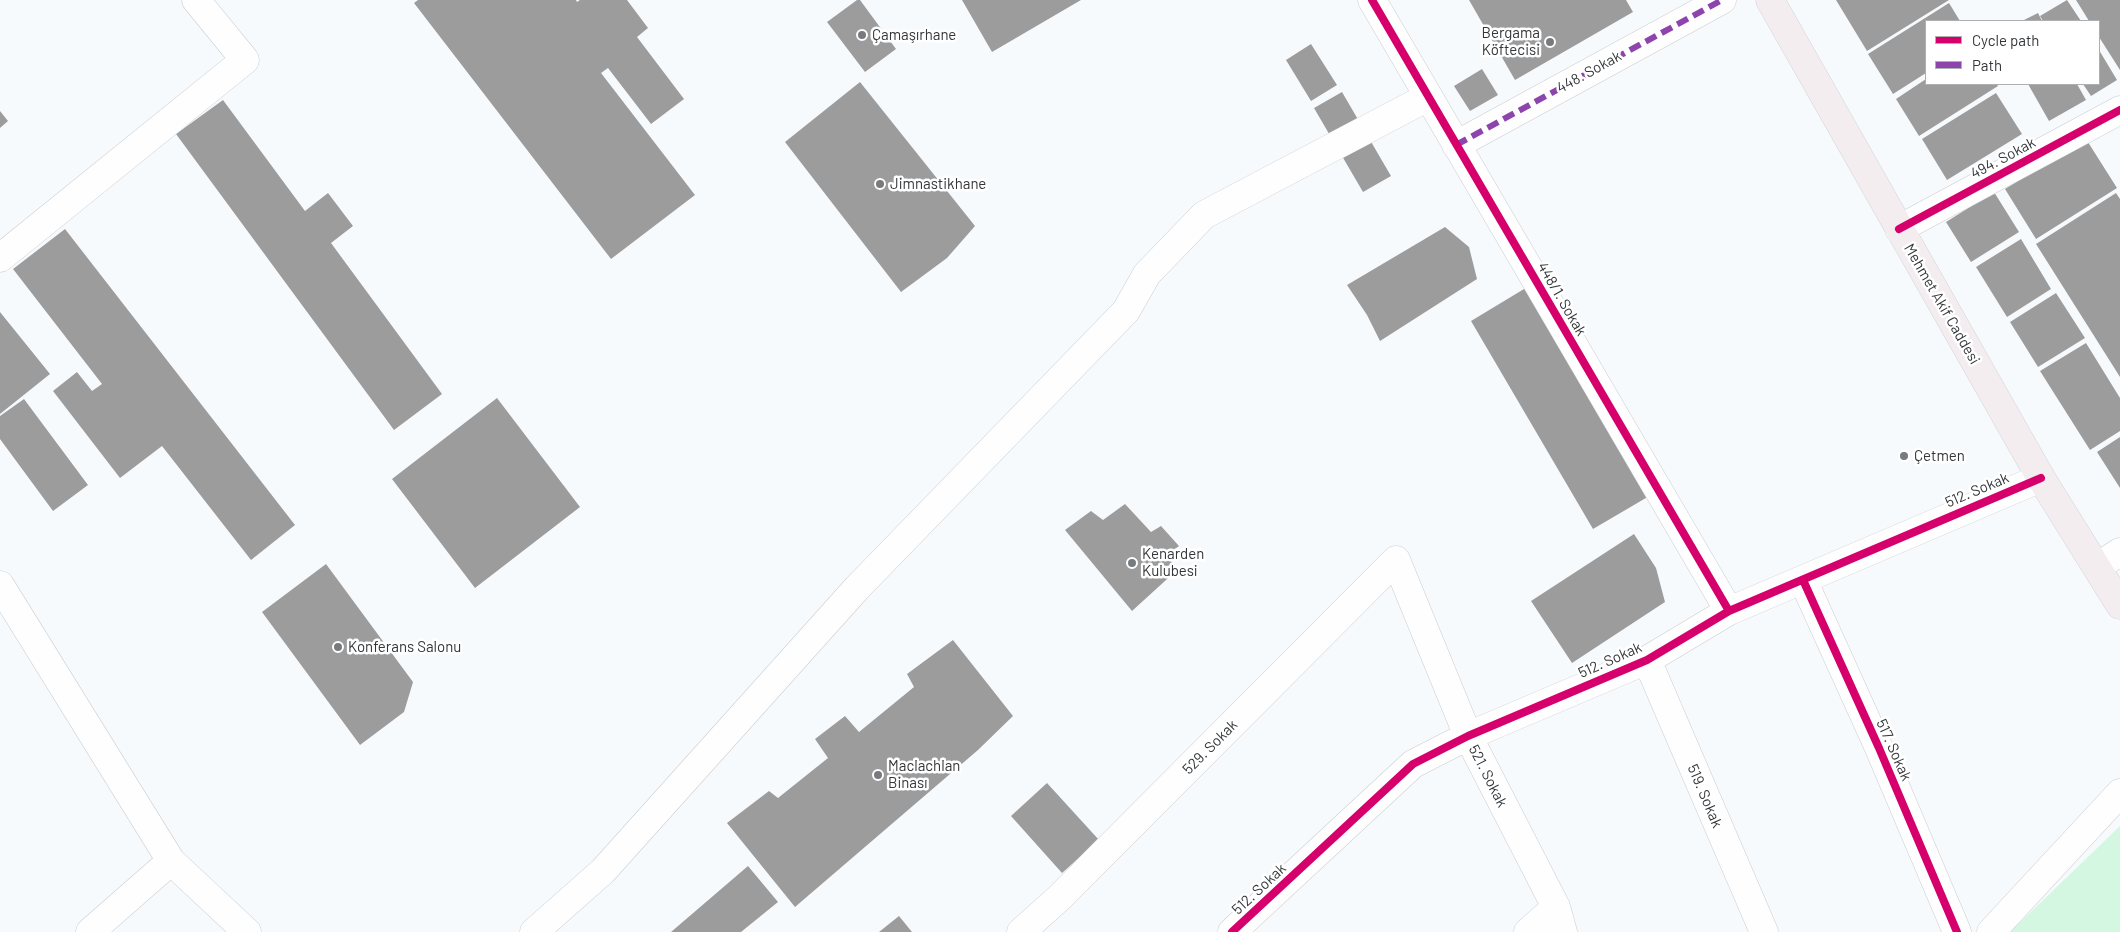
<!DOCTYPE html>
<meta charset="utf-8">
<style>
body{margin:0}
#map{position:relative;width:2120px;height:932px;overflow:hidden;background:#f7fafd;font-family:Barlow,sans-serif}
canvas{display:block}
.legend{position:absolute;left:1925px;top:20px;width:175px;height:65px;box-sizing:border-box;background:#fff;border:1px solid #adafb0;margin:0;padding:6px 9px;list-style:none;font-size:15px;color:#333639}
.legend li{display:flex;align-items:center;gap:10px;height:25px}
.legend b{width:25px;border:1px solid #adafb0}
</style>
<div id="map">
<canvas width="2120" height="932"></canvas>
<ul class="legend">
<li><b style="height:6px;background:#d6006c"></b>Cycle path</li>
<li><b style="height:6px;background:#8e44ad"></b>Path</li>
</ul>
</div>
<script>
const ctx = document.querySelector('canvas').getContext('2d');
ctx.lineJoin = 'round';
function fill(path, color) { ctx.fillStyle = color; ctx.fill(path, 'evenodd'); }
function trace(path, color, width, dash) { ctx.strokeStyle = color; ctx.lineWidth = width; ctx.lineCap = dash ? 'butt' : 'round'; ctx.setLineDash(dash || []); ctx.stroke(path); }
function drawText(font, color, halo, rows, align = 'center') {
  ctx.font = font + ' Barlow,sans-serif'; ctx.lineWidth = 5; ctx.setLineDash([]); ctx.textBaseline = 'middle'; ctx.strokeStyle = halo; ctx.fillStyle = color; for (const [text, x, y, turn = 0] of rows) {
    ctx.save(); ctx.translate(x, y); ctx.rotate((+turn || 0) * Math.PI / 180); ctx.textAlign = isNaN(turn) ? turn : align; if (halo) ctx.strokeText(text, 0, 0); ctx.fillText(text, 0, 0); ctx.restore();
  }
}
fill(new Path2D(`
 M2120,826v106h-110z`), '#d3f7e0');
fill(new Path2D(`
 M418,0h158l1,2 3,-2h47l21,28 -11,9 47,62 -33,25 -43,-56 -7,5 94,122 -84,64 -197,-256z
 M857,0h3l36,49 -31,23 -38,-50z
 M962,0h119l-89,52z
 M1469,0h157l7,12 -118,68z
 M1836,0h113l-82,51z
 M2067,0l14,21h-38l-3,-5z
 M2076,0h44v70l-21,-33v-16h-10z
 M1949,3l11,18h-34v52l-33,21 -25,-40z
 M2038,13l4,8h-20z
 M1311,44l26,41 -26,16 -25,-41z
 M2099,50l18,30 -26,16 -8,-12h16z
 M1482,69l16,26 -28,16 -16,-25z
 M1926,79v5h71l1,2 -79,50 -23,-37z
 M860,82l115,144 -28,32 -46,34 -116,-150z
 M2028,84h49l9,16 -37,21z
 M1342,92l49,84 -28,16 -49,-84z
 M1996,93l26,41 -75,46 -25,-41z
 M223,100l82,111 23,-18 25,33 -22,17 111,151 -48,36 -218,-296z
 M0,111l8,10 -8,7z
 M2086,139l31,49 -81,51 -31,-50z
 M1994,192l25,40 -48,30 -25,-40z
 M2116,193l4,6v178l-84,-133z
 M1445,227l24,20 8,32 -97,62 -13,-26 -20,-30z
 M65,229l230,296 -44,35 -89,-114 -42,32 -67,-87 24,-19 15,19 10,-7 -89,-115z
 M2021,239l30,50 -44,28 -31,-50z
 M1529,286l122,209 -58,34 -122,-208z
 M2056,293l29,45 -47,29 -28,-45z
 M0,312l50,62 -50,40z
 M2086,343l34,55v33l-30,19 -50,-79z
 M497,398l83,109 -105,81 -83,-109z
 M24,399l64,86 -35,26 -53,-72v-23z
 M2120,437v51l-23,-36z
 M1125,504l26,28 10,-6 18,20 -12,9 10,15 -45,41 -67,-81 26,-19 12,9z
 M1634,534l22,34 9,34 -93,61 -41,-62z
 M326,564l87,118 -9,30 -44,33 -98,-133z
 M953,640l60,76 -35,34 -183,157 -68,-84 42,-32 9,7 50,-40 -13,-19 30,-23 14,16 55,-45 -7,-13z
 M1047,783l52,57 -37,33 -51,-57z
 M748,866l30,36 -37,30h-70z
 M899,916l13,16h-33z`), '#9c9c9c');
const minor = new Path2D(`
 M1372,0l357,611
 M1456,145l266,-145
 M1899,229l221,-119
 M0,258l245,-198 -49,-60
 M2097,567l23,-15
 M1803,580l76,168 78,184
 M0,585l171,276 76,71
 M1647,660l117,272
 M90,932l81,-71
 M534,932l69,-61 254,-283 269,-277 21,-37 57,-59 224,-118
 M1021,932l38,-34 337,-338 72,176 88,171 7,25
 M1232,932l181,-168 55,-28 179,-76 82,-49 312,-133
 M1528,932l28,-25
 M1991,932l129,-139`);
const major = new Path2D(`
 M1770,0l271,478 79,127`);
trace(minor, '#cacdcf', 29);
trace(major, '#d3d5d7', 29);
trace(minor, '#fefeff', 28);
trace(major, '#f4edef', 28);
trace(new Path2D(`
 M1456,145l266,-145`), '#8e44ad', 6, [12, 6]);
trace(new Path2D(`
 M1372,0l357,611
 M1899,229l221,-119
 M1803,580l76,168 78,184
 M1232,932l181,-168 55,-28 179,-76 82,-49 312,-133`), '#d6006c', 8);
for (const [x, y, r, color] of [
 [862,35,5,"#787b7e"],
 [1550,42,5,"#787b7e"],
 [880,184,5,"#787b7e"],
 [1904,456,5,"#787b7e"],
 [1132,563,5,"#787b7e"],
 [338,647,5,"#787b7e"],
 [878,775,5,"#787b7e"]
]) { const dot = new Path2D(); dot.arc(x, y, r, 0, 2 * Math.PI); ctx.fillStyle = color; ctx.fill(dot); trace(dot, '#fff', 2); }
drawText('15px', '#333639', '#fff', [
 ["Bergama",1540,33,"right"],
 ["Köftecisi",1540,50,"right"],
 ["Çamaşırhane",872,35],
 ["Jimnastikhane",890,184],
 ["Çetmen",1914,456],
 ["Kenarden",1142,554],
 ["Kulubesi",1142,571],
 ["Konferans Salonu",348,647],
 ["Maclachlan",888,766],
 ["Binası",888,783]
], 'left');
drawText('15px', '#333639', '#fff', [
 ["448. Sokak",1589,72,-29],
 ["494. Sokak",2003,158,-28],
 ["448/1. Sokak",1562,299,60],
 ["Mehmet Akif Caddesi",1942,304,60],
 ["512. Sokak",1977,490,-23],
 ["512. Sokak",1610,660,-24],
 ["529. Sokak",1210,747,-45],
 ["517. Sokak",1894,750,66],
 ["521. Sokak",1488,776,63],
 ["519. Sokak",1705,796,67],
 ["512. Sokak",1259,889,-43]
]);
</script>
